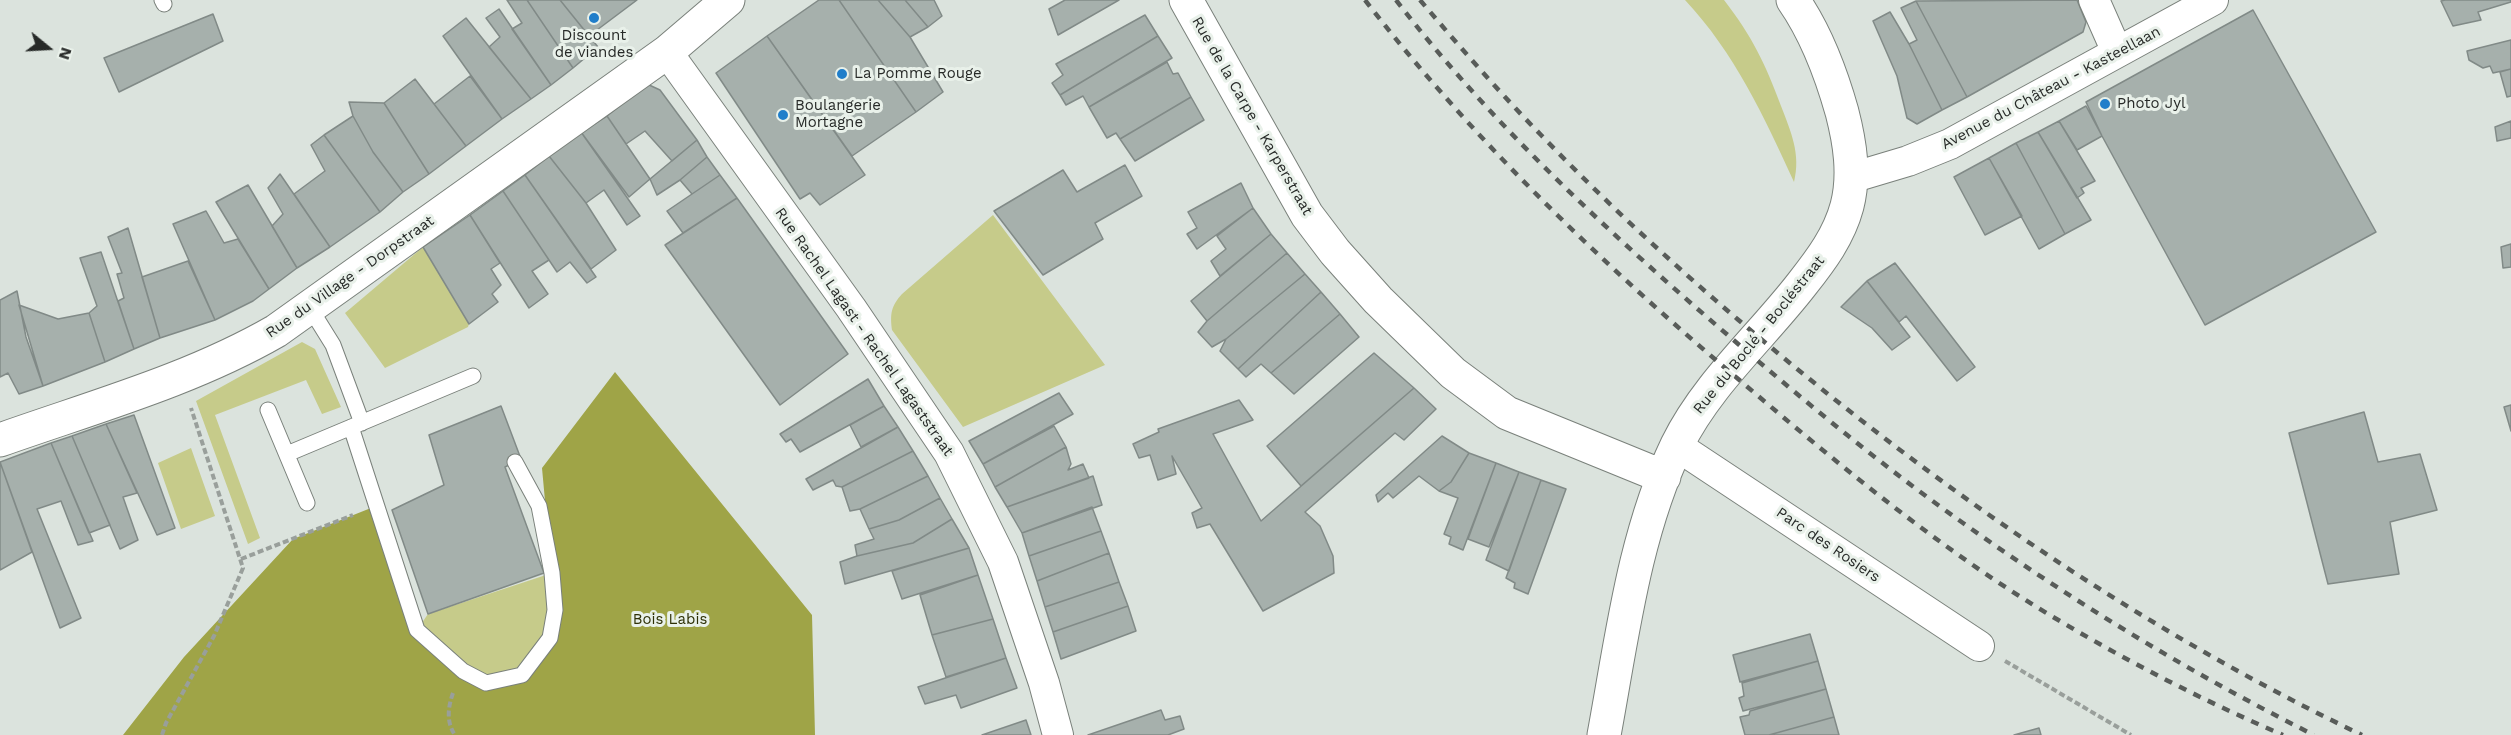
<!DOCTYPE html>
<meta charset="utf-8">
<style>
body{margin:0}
#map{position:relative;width:2511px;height:735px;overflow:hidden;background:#dbe3dd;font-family:"Work Sans",sans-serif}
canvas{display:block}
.north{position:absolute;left:18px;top:18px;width:60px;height:60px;-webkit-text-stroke:4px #e9f1ea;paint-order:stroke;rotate:108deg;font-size:16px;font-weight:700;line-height:24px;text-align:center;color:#272a28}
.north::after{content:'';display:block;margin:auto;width:21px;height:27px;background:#272a28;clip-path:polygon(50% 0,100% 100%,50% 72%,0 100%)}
</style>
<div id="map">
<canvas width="2511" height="735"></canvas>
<div class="north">N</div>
</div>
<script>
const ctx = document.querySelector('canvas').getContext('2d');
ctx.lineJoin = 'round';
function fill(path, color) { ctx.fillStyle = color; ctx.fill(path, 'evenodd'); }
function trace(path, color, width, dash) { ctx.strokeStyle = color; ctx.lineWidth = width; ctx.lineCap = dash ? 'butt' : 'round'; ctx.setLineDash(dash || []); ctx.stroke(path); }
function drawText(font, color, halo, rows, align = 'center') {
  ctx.font = font + ' "Work Sans",sans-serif'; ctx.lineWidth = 6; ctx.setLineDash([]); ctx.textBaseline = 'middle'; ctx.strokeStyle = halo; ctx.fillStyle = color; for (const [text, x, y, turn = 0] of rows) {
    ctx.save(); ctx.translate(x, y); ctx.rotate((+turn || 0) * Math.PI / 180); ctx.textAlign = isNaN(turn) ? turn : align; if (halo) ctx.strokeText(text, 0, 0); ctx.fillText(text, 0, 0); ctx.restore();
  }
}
fill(new Path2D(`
 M1685,0h39c28,36 41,63 57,106 10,26 20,48 13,76 -29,-64 -60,-130 -109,-182z
 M993,215l112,150 -142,62 -71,-97c-2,-16 -1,-24 10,-36z
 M423,247l46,77 -1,3 -83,41 -40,-55z
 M302,342l13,7 26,58 -19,7 -16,-34 -91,35 45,123 -12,6 -52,-143z
 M191,448l24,68 -34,13 -23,-66z
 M552,573l-2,65 -28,37 -36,8 -69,-53 11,-16z`), '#c6cb8a');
fill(new Path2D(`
 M615,372l197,243 3,120h-692l61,-78 109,-118 83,-33 41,124 69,53 36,-8 28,-37 5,-28 -13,-142z`), '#9fa447');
const building = new Path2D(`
 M507,0h20l46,68 -22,17 -39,-56 10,-6z
 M527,0h33l38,47 -25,21z
 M560,0h77l-48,36z
 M819,0h20l77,112 -64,44 -85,-120z
 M839,0h39l32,37 33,55 -27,20z
 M878,0h27l23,27 -18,10z
 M905,0h29l8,16 -14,11z
 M1065,0h54l-61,35 -9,-26z
 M2077,0l9,22 -3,10 -116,65 -51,-96z
 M2445,0h66v2l-33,10 3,8 -28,6 -12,-25z
 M1916,1l51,96 -25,13 -33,-66 8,-4 -16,-32z
 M499,9l52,76 -20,14 -42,-52 11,-10 -14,-19z
 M2253,10l123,222 -171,93 -103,-189 -16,-34z
 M1890,12l19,32 33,66 -25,14 -10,-6 -10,-42 -24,-55z
 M213,14l10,27 -104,51 -15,-34z
 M1145,15l13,21 -98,59 -8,-12 11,-8 -7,-11z
 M466,18l65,81 -29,20 -59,-83z
 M767,36l98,139 -45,30 -10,-12 -10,6 -84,-126z
 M1158,36l14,22 -83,49 -6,-11 -17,9 -6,-10z
 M2511,40v29l-18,4 -3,-7 -7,2 -14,-8 -2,-9z
 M1167,62l6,12 5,-1 13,24 -71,42 -4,-6 -9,5 -18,-31z
 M2511,69v27l-4,1 -7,-25z
 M470,76l32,43 -36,27 -32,-42z
 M415,79l51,67 -37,28 -45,-71z
 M647,84l13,6 37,50 -25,21 -27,-30 -19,13 -19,-28z
 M1191,97l13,23 -69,41 -15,-22z
 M349,102l35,1 45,71 -26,18 -30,-40 -20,-36z
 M2086,106l16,30 -25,14 -18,-29z
 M353,116l20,36 30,40 -23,20 -56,-77z
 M607,116l43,63 -21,18 -48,-65z
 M2059,121l36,60 -14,7 3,5 -7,5 -39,-66z
 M2511,121v17l-14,3 -2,-14z
 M581,132l59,84 -13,9 -23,-35 -18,13 -37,-47z
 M2038,132l53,88 -26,14 -49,-91z
 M324,135l56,77 -50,35 -36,-53 31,-23 -14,-26z
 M697,140l10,17 -27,23 -23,15 -7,-16z
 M2016,143l49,91 -26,15 -50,-91z
 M549,156l37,47 30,47 -25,19 -66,-94z
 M707,157l13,18 -28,19 -12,-14z
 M1989,158l33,58 -37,19 -31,-58z
 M1125,165l17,31 -47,27 8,16 -60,36 -49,-64 69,-41 14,22z
 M280,174l50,73 -33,21 -25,-42 11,-12 -15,-26z
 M525,175l71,102 -9,6 -17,-21 -13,10 -54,-81z
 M720,175l17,23 -54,35 -16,-22z
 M1241,183l12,25 -56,41 -10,-15 10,-6 -9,-16z
 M248,185l49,83 -28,21 -53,-87z
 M503,191l46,69 -17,11 16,23 -19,14 -59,-93z
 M737,198l111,156 -68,51 -115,-160z
 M1253,208l18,26 -51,42 -9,-15 15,-12 -9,-13z
 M206,211l18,32 14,-4 31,50 -16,12 -38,19 -42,-96z
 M470,215l30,48 -9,6 10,16 -9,9 6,8 -29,22 -46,-77z
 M128,228l32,110 -26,11 -16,-48 6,-3 -7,-24 5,-1 -14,-36z
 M1271,234l16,19 -80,68 -16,-20z
 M2511,244v23l-8,1 -2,-21z
 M101,252l33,97 -29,13 -16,-49 8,-7 -17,-48z
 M1287,253l18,21 -79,65 -14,8 -14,-15 9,-11z
 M188,261l27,59 -55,18 -18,-61z
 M1895,263l80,104 -18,14 -51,-65 -7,6 -32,-41z
 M1305,274l16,18 -83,77 -18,-18 6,-12z
 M1867,281l43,56 -18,13 -20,-22 -31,-21z
 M17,291l9,46 17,49 -24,8 -11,-21 -8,4v-77z
 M1321,292l19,22 -69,59 -10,-9 -15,13 -8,-8z
 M19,305l39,14 31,-6 16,49 -62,24z
 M1340,314l19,23 -65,57 -23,-21z
 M1374,353l40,35 -113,98 -34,-40z
 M868,379l16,27 -84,46 -9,-13 -5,3 -6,-8z
 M1414,388l22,21 -32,31 -9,-7 -90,79 15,14 13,30 1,17 -71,38 -53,-87 -13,4 -5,-15 10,-5 -30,-52 4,18 -18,6 -8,-25 -11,3 -6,-14 26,-12 -1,-3 81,-29 14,20 -40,14 48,87z
 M1059,393l14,21 -90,50 -14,-23z
 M2511,405v26l-7,-24z
 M501,406l20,53 -16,8 39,106 -116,41 -36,-104 52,-25 -15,-50z
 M884,406l14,21 -37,20 -11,-22z
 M2364,412l14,50 42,-8 17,56 -47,12 9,52 -71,10 -39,-151z
 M134,415l41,113 -18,7 -51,-111z
 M106,424l31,69 -14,4 15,43 -18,9 -48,-113z
 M1054,426l12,21 -71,40 -12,-23z
 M898,427l15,24 -71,36 -6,-1 -3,-6 -20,10 -7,-11z
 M72,436l38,89 -21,8 -38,-90z
 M1442,436l27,17 -18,29 -12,9 -20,-15 -26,22 -5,-5 -10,9 -2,-7z
 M51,443l42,98 -15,4 -17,-44 -24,8 44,109 -21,10 -60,-166z
 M1066,447l5,17 -3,6 15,-6 6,14 -82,29 -12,-20z
 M913,451l15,25 -68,33 -10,2 -8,-24z
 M1469,453l27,10 -33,87 -14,-6 2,-7 -7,-3 14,-36 -19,-7 12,-9z
 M0,462l32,90 -32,18z
 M1496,463l23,9 -30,75 -21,-8z
 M1519,472l22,8 -32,91 -23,-11z
 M928,476l12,22 -41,22 -30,9 -9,-20z
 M1093,476l9,29 -80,28 -15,-26z
 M1541,480l25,9 -38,105 -14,-6 1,-5 -9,-5z
 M940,498l12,21 -39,24 -56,13 -2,-11 19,-6 -5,-10 30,-9z
 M1092,507l9,24 -72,25 -7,-23z
 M952,519l17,29 -124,36 -5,-22 17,-6 56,-13z
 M1101,531l8,22 -72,28 -8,-25z
 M969,548l9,27 -76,24 -10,-28z
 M1109,553l10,29 -74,25 -8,-26z
 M978,575l15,44 -61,16 -12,-40z
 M1119,582l9,24 -75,26 -8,-25z
 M1128,606l8,25 -75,28 -8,-27z
 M993,619l13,39 -60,19 -14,-42z
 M1810,634l8,27 -78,21 -7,-27z
 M1006,658l11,30 -56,20 -5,-13 -31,9 -7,-17z
 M1818,661l8,28 -83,22 -4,-13 5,-2 -2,-13z
 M1826,689l8,28 -65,18h-24l-5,-18 9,-2 1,-4z
 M1161,710l4,10 15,-4 4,13 -16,6h-80z
 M1834,717l5,18h-70z
 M1026,720l5,15h-49z
 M2039,728l2,7h-27z`);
fill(building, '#a6b0ac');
trace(building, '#818a87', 1.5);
const lane = new Path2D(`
 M162,0l2,4
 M310,308l23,37 29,78
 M268,410l39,93
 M351,427l66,203 46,41 23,12 36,-8 28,-37 5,-28 -3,-37 -13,-67 -24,-44
 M287,454l186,-78`);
const street = new Path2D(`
 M2094,0l23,52
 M667,52l184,256 98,145 54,109 41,121 14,52
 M1851,178l57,-17 42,-17 263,-144
 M1677,446l302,200`);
const secondary = new Path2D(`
 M1186,0l121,215 28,37 43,48 75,73 54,40 157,64
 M0,440c93,-33 191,-60 276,-109l391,-279 61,-52
 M1604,735c18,-97 30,-200 73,-290 30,-61 84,-108 125,-161 19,-24 37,-48 45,-78 8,-31 3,-63 -5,-94 -11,-39 -26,-79 -49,-112`);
trace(lane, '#7a817b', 17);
trace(street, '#7a817b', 32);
trace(secondary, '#7a817b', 35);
trace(new Path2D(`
 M241,559l112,-44
 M2005,661l126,74
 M453,693c-5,14 -7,29 2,42
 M162,735l4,-12 48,-87 29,-68 -52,-160`), '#999f9b', 4, [6, 3]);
trace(lane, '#fff', 15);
trace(street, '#fff', 30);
trace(secondary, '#fff', 33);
trace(new Path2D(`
 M1365,0c108,140 237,264 372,378 95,81 192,162 298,228 80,49 162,92 248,129
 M1396,0c90,117 200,221 312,318 82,71 166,142 255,205 111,79 229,151 351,212
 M1420,0c39,46 79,92 121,135 92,96 193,184 297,267 163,129 336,243 524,333`), '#585c59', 4.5, [8, 8]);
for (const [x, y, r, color] of [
 [594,18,6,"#207eca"],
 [842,74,6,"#207eca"],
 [2105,104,6,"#207eca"],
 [783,115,6,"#207eca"]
]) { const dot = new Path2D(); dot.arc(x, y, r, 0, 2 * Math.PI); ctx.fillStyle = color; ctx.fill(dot); trace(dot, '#e9f1ea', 2); }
drawText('15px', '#272a28', '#e9f1ea', [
 ["Discount",594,36,"center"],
 ["de viandes",594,53,"center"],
 ["La Pomme Rouge",854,74],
 ["Photo Jyl",2117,104],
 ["Boulangerie",795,106],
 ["Mortagne",795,123]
], 'left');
drawText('15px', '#272a28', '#e9f1ea', [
 ["Avenue du Château - Kasteellaan",2051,88,-28],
 ["Rue de la Carpe - Karperstraat",1252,116,60],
 ["Rue du Village - Dorpstraat",350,277,-35],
 ["Rue Rachel Lagast - Rachel Lagaststraat",864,332,55],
 ["Rue du Boclé - Bocléstraat",1759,335,-51],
 ["Parc des Rosiers",1828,545,34]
]);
drawText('15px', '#2e3006', '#e9f1ea', [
 ["Bois Labis",670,620]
]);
</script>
